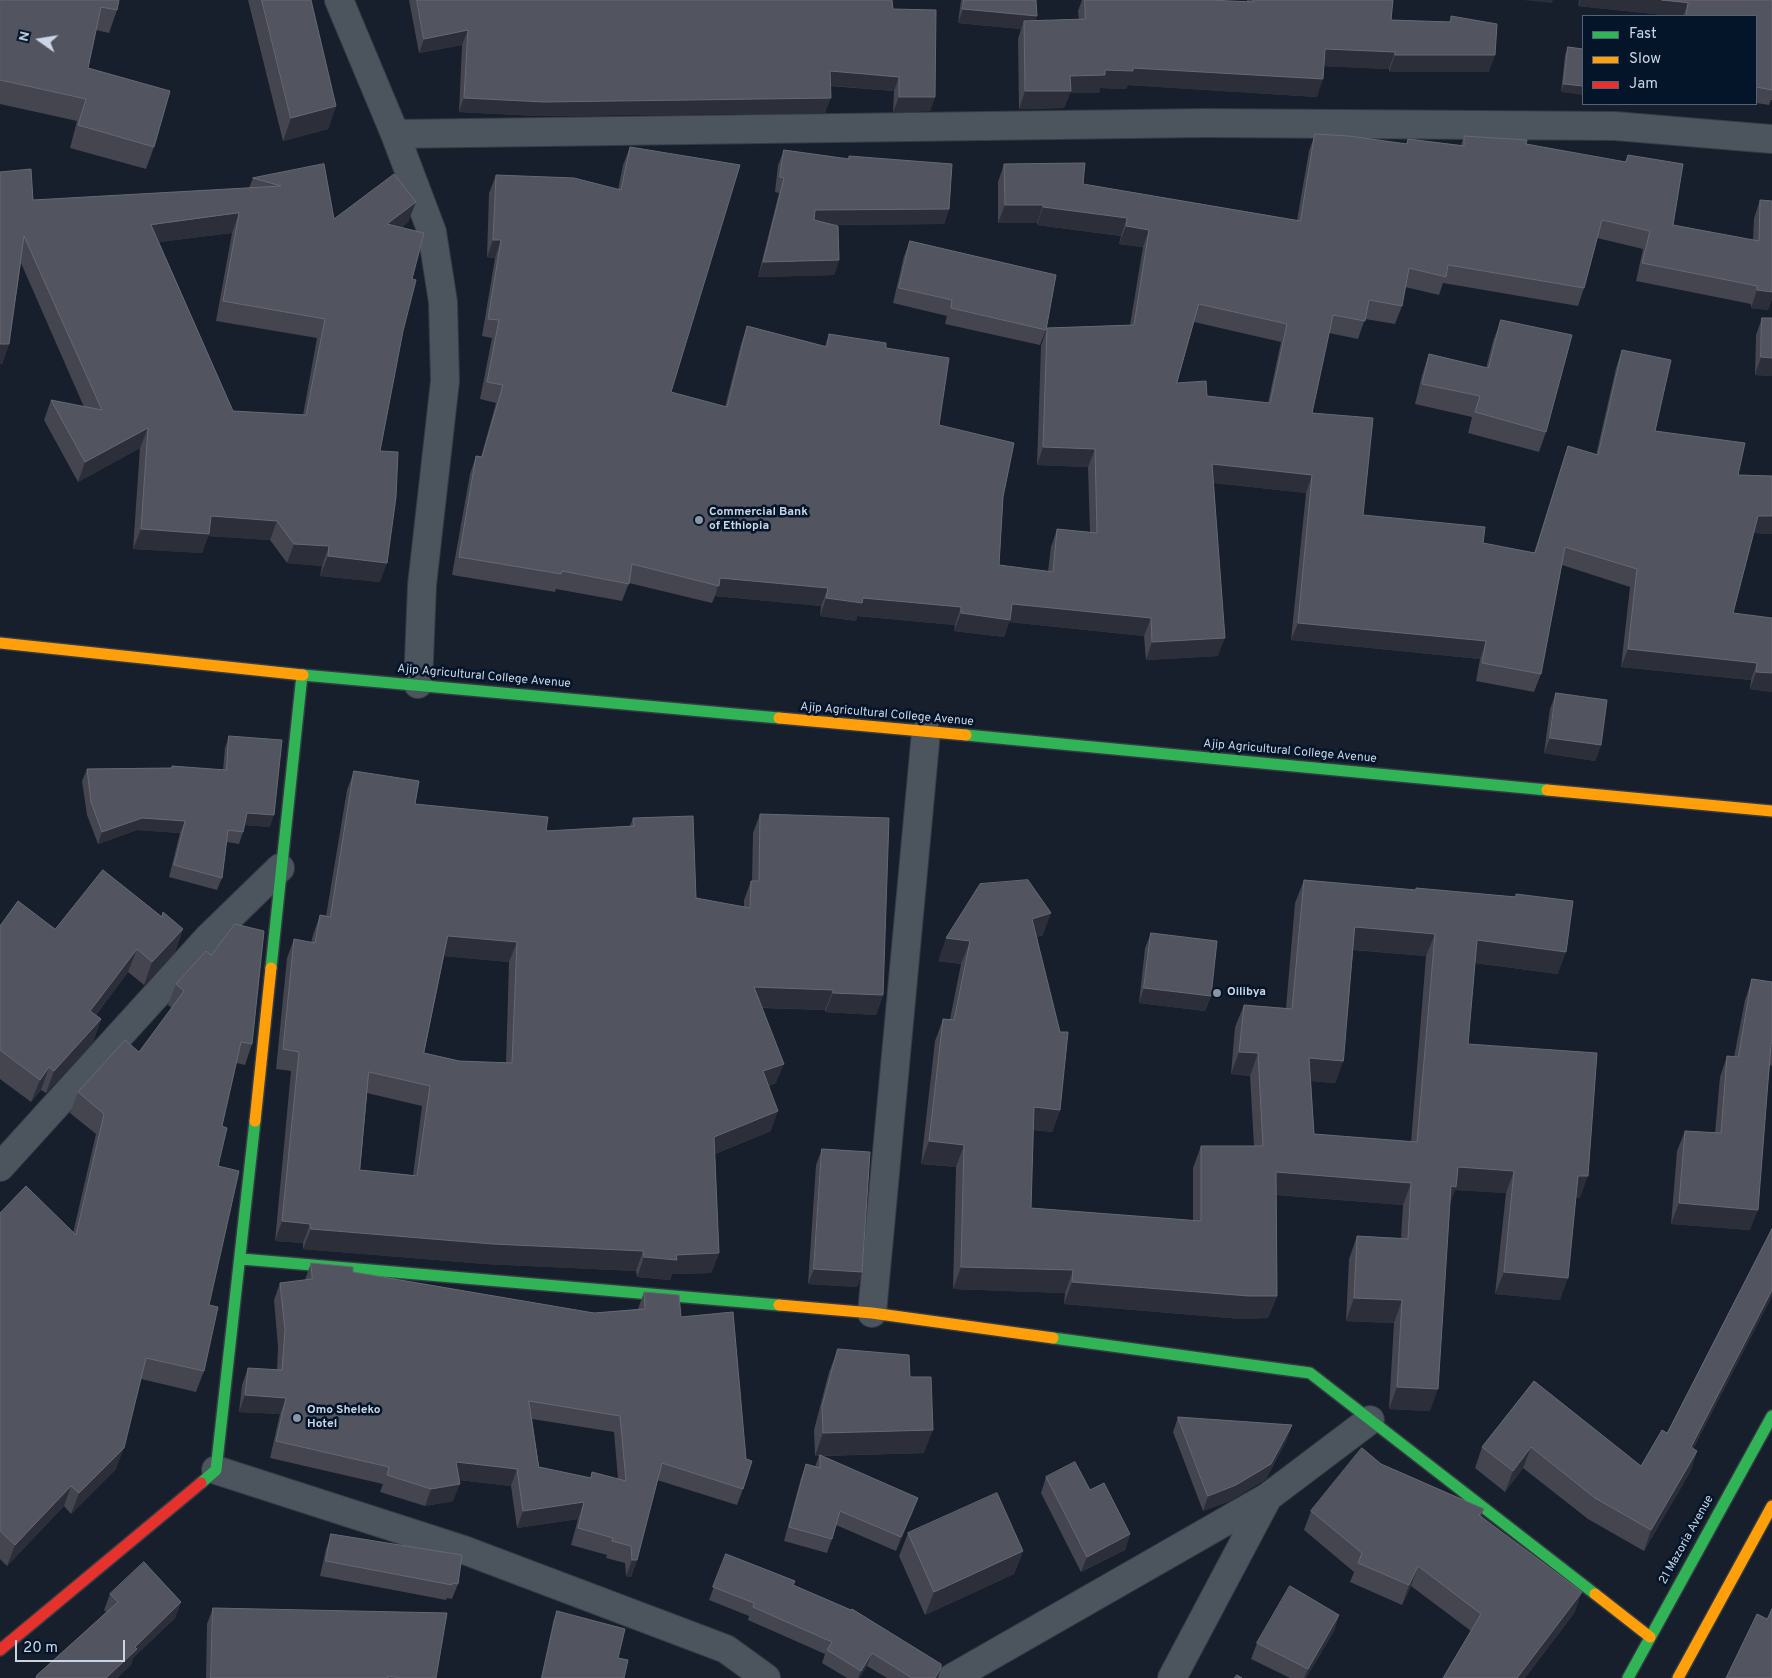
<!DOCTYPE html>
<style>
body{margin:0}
#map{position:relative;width:1772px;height:1678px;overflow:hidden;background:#161f2b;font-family:Overpass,sans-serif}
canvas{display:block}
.legend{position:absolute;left:1582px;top:15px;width:175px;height:90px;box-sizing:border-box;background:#041429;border:1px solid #536274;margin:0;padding:6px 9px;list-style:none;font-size:15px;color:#cad6e5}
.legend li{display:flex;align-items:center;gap:10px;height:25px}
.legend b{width:25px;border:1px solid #536274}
.north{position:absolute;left:15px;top:15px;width:50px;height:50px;-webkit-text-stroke:4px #041429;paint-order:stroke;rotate:283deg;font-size:14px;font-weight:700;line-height:20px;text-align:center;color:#cad6e5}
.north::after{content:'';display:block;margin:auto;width:18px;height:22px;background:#cad6e5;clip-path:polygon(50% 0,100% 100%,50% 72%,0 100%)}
.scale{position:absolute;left:15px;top:1640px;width:110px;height:22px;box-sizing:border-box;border:2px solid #cad6e5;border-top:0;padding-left:6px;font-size:15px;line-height:18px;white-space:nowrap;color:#cad6e5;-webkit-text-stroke:4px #041429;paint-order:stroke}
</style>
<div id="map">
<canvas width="1772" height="1678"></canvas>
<ul class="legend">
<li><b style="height:6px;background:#30b455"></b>Fast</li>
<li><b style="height:6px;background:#ff9f0a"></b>Slow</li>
<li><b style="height:6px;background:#e5322d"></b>Jam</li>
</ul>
<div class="north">N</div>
<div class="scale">20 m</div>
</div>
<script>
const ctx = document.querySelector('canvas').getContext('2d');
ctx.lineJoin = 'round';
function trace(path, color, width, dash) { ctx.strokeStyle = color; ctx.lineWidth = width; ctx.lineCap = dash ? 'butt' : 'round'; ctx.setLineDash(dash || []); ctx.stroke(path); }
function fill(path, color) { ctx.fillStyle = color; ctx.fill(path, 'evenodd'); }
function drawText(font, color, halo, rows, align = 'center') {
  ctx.font = font + ' Overpass,sans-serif'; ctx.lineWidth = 5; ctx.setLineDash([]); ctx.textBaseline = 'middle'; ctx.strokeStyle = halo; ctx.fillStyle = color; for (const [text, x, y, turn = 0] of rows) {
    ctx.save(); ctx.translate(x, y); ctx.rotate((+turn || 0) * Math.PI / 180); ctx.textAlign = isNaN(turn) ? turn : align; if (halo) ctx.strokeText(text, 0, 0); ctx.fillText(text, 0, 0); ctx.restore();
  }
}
const street = new Path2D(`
 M339,0l56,134 37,98 11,70 2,79 -23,204 -4,99
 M395,134l810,-11 410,3 157,13
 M0,1167l208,-229 72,-70
 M872,1313l54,-581
 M216,1470l248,80 262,99 40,29
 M952,1678l316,-181 102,-77
 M1172,1678l96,-181`);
const fast = new Path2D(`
 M303,675l476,43
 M966,735l581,55
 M271,968l31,-293
 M242,1259l537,46
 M1053,1338l257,35 285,221
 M201,1483l15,-13 39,-349
 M1628,1678l144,-262`);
const slow = new Path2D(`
 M0,643l303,32
 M779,718l187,17
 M1547,790l225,21
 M255,1121l16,-153
 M779,1305l93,8 181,25
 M1595,1594l55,43
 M1678,1678l94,-172`);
const jam = new Path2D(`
 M0,1650l201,-167`);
trace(street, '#343b45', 30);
trace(fast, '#343b45', 14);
trace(slow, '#343b45', 14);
trace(jam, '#343b45', 14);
trace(street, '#4c545e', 28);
trace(fast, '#30b455', 11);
trace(slow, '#ff9f0a', 11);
trace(jam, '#e5322d', 11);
fill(new Path2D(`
 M0,0h119l-2,10 -8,23 -13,-3 -8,38 66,79 -8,22 -76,-21 7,-27 -77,-17z
 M248,0h63l25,106 -8,23 -45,12z
 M409,0h483l1,9 42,88 -5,14 -37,1 1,-21 -64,-5 -5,27 -287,3 -79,-4 3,-67 -43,8z
 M961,0h75v21l43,-1 -1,-9 4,-11h127l38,2v-2h146l-2,20 58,2 2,-6 38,56h-100v-3l-65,-3 -7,31 -189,-12 -2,4 -26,-1 -1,5h-29l-6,15 -45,1 -1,-70 3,-10 -63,-6z
 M1579,0h193v100h-1l-2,5 -13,-2v-87h-83l-95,-10z
 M1568,47l15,2 -22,43 4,-37z
 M1315,134l91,10 2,-5 53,6 3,-9 62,8 99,18 3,-7 45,70 80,15 1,-22 6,-18 12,1v98l-4,11 -17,-2v-4l-115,-23 7,-32 -46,-11 -13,50 -6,18 -135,-23 -4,12 -34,-8 -3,19 -7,18 -30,-5 -7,20 -29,-6 -17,80 51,102 120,28 51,10 28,-89 6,-18 28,9 20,-87 6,-18 33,81 83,44 34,1v58l-18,-1 -21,80 39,79 -22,-3 1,-9 -130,-13 9,-80 -68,-22 -21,109 -7,18 -58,-11 4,-22 -189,-19 15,-147 -92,-10 4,173 -72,4 -2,-24 -135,-14 -5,15 -50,-6 1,-6 -98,-9 -1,5 -36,-5 1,-10 -106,-10 -3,7 -83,-20 -7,18 -66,-12 -1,3 -103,-17 18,-101 6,-18 5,1 15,-54 -16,-4 12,-61 -10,-2 13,-78 -8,-1 2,-64 7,-18 122,15 5,-25 7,-18 41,245 54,15 16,-63 6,-18 78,20 4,-12 57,14 53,77 64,72 -4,68 49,6 3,-24 6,-18 33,3 -2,-65 -51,-2 4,-119 6,-18 83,-3 13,-78 -24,-3 2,-8 -84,-11v-2h-39v-41l6,-18 79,20 214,36 12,-69zM1194,322l87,20 -13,61 -61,-7 -30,-13z
 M784,150l64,9 1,-3 100,53 -5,15 -110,1 5,35 -5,15 -76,2 21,-84 -4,-1 3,-27z
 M324,164l10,55 82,-17 -8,20 -7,6 11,51 -9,52 -23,120v131l-60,-6 2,-10 -35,-3 -17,-23 -62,-4 -6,17 -69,-4 7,-101 -62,34 -34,-62 7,-20 33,7 -63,-144 -12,81 -7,20 -2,-192 33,28 216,-12 4,-10zM232,233l-16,88 101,17 -14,77 -70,-4 -74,-169z
 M910,241l136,89 -6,15 -95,-21 2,-8 -54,-13 11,-47z
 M1762,318l10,58 -17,-1 1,-40z
 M1501,320l45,112 -7,20 -71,-19 4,-16 -57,-13 7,-29 7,-21 57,14 7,-27z
 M1556,693l45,52 -6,16 -51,-8 6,-44z
 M229,736l41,91 -25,-2 -2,7 -4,12 -12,-2 -5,36 -5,12 -48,-13 11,-44 -43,-3 -39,14 -11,-29 -5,-34 5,-12 84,-1 1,-2 51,4 2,-22z
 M354,771l61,33 131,27 84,-5 3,-8 63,80 48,9v-7l7,-19h1l1,-48 7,-19 123,181 -7,20 -51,-3v-2l-63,-2 14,75 -7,3 2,45 -56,23 4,99 -8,20 -39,1 -2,6 -33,-3 -1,-6 -151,-7 -182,-15v-6l-28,-2 16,-170 -15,-2 11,-111 7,-19 17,4 2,-8 7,-20 6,1 21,-126zM444,956l65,6 -3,101 -47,-2 -35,-8zM367,1093l55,13 -9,69 -53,-5z
 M1028,880l15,55 -6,2 23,173 -8,22 -19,-2 -2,78 162,13v-53l8,-22h53l-4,-70 -19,-2 4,-47 9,-22 42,3 9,-105 9,-23 112,10v-2l99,9 1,-3 42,80 -83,-11 -7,81 112,154h-4l-16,102 -65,-6 11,-101 -51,-3 -6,15 -19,206 -41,-2 5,-86 -48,-2 3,-62 8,-23 44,2 2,-33 -127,-10 1,101 -9,22 -27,1 -177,-15 1,-11 -112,-4 3,-122 -35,-3 14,-123 8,-22h7l11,-55 -23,-3zM1353,950l73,6 -15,186 -97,-8 -3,-53 24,2 8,-22z
 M163,912l20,17 -8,23 -31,33 -16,-13 -32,43 5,4 -8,23 -47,51 -5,-3 -10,12 -31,-23v-153l55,3 106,-12z
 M1151,933l60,63 -6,15 -66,-8 6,-55z
 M1752,979l20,3v84l-2,-1 -20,165 -79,-6 6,-73 8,-20 30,2 5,-56 7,-21 7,1 11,-57z
 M176,984l76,60 -7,21 -9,-2 -14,63 -18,245 -8,21 -55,-13 -25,90 -45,45 -7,-8 -57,60 -7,-7v-346l73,20 23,-99 -26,-21 8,-21 61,-40 33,-44 -4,-3z
 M822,1149l40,123 -5,15 -49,-3 8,-119z
 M1772,1229v67l-79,153 4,2 -7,21 -46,79 -56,-32 -65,-51 -18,24 -30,-24 7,-21 52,-66 107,85 26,-33z
 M311,1263l42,9 241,41 44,-4 6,-17 37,25 62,172 -6,16 -80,-25 -20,80 -6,17 -5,-1 -1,-13 -19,-5 1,-3 -36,-10 7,-26 -61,9 -6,-42 -52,-6 -6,21 -28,5 -45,-14 3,-8 -113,-26 10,-44 -41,-2 3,-27 6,-17 29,2 1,-23 -4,-47 6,-17 25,-3zM532,1419l82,13 4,47 -26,-7 -2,6 -51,-11z
 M838,1349l72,28 14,76 -101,3 90,56 -17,39 -60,-26 -4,14 -5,14 -43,-12 17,-63 5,-14 9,3 4,-11h-4l-1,-26 15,-58z
 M1178,1417l114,8 -6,16 -20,38 -36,22 -27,10 -30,-79z
 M1381,1464l103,45 -3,7 94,96 -50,66h-82l28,-47 -60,-45 -9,19 -52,-23 4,-10 -50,-42 7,-19z
 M1046,1477l44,13 40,44 -5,16 -44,22 -40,-79z
 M908,1533l115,18 -9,23 -89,41 -26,-59z
 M331,1534l127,50 -6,15 -5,-1 -1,2 -126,-24 6,-27z
 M726,1554l68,31 147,83 -3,10h-51l-20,-12 -8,12h-12l-25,-15 3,-9 -77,-34 1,-4 -40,-16z
 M110,1594l71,8 -6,16 -42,40 -2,7 -14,13h-81l70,-66 -2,-2z
 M213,1608l223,70h-230l1,-54z
 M557,1611l61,47 6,20h-83l12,-56z
 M1339,1615l-5,16 -28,47h-16l-39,-19 6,-16z`), '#44454f');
fill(new Path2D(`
 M1523,0h30l-1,3z
 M1580,0h82l26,3 -5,13h-10l-95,-10z
 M963,9l74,7 -5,14 -8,-9 -3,8 -63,-6z
 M468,30l-6,15 -43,8 5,-14z
 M1325,49l70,3 -6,17 -71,-3z
 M1395,55h100l-6,17h-100z
 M1133,68l190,11 -6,18 -189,-12 -2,4 -26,-1 -1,5h-29l-6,15 -45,1 6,-18 45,-15 35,-6z
 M830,71l69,6 -5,14 -69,-6z
 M1564,84l19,2v9l-22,-3z
 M899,97h36l-5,14 -37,1z
 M464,98h367l-6,15 -287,3 -79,-4z
 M336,106l-8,23 -45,12 8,-23z
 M416,202l-8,20 -28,22 7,-20z
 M1005,205h38l-6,18h-39z
 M1043,207l84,11 -6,18 -84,-11z
 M949,209l-5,15 -134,1 5,-15z
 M239,213l-7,20 -88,11 7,-19z
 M1126,226l23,4 -6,17 -24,-3z
 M493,240h8l-6,18 -8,-1z
 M839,260l-5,15 -76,2 5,-15z
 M1757,290l15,2v7l-4,11 -17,-2z
 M0,344h9l-7,20h-2z
 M1761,357l11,1v18l-17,-1z
 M148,428l-8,20 -62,34 7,-20z
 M1043,447l52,2 -7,18 -51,-2z
 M1212,464l100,11 -6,18 -100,-11z
 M211,516l66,5 -7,19 -62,-4 -6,17 -69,-4 8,-20z
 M1758,516h14v18l-20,-1z
 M294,544l35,2 -7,20 -35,-3z
 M328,556l59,7 -7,19 -60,-6z
 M720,578l108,10 -7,18 -106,-10z
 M826,598h37l98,9 -6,18 -98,-9 -1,5 -36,-5z
 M1012,604l139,14 -7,18 -135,-14 -5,15 -50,-6 7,-18z
 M1298,623l188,18 -6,18 -189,-19z
 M1225,638l-7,18 -72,4 6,-18z
 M1628,649l129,14 -6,17 -130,-13z
 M1756,672l16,1v19l-22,-3z
 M1550,738l51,7 -6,16 -51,-8z
 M247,813l27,2 -4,12 -27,-2z
 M142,818l43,3 -5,12 -43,-3 -39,14 4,-12z
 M1051,913l-8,22 -19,6 8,-22z
 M1355,927l80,7 -9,22 -79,-7z
 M183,929l-8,23 -31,33 8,-23z
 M448,936l69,6 -8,20 -68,-6z
 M946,938l24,3 -9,23 -23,-3z
 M1477,940l89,12 -8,22 -90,-12z
 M137,949l-9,23 -46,62 8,-23z
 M754,987l79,3 -8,20 -78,-3z
 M1144,988l67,8 -6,15 -66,-8z
 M833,993l50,2 -7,20 -51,-3z
 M101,1019l-8,23 -47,51 8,-22z
 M1239,1052l19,1 -8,23 -19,-2z
 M1309,1058l34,3 -8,22 -34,-3z
 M784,1064l-8,19 -20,8 7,-20z
 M49,1067l-8,23 -10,12 9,-22z
 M1034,1107l26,3 -8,22 -26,-3z
 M778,1111l-7,20 -64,26 7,-20z
 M929,1141l35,4 -8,22 -35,-3z
 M1458,1167l56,4 -8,22 -51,-3 -7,19 -6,-1z
 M1276,1172l135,11 -8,22 -135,-11z
 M1578,1176h10l-8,22h-10z
 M1679,1203l79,7 -8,20 -79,-6z
 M282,1221l28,3 -7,19 -28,-2z
 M311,1229l332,22 -7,20 -151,-7 -182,-15z
 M719,1253l-8,20 -39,1 -2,6 -33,-3 7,-20 32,-2z
 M961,1267l112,3 -8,23 -112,-4z
 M814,1269l48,3 -5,15 -49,-3z
 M1504,1272l64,6 -8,22 -65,-6z
 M1072,1282l205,14 -9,22 -27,1 -177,-15z
 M1772,1290v6l-89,172 8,-21z
 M1354,1298l48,2 -8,23 -48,-2z
 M1397,1387l41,2 -8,22 -41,-2z
 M245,1395l41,3 -6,16 -41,-2z
 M1292,1425l-6,16 -20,38 -36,22 -27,10 5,-15z
 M933,1430l-9,23 -109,3 8,-23z
 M1531,1447l-8,21 -18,24 8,-21z
 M124,1448l-8,21 -45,45 8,-21z
 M1697,1451l-7,21 -46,79 7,-21z
 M456,1462l61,7 -6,17 -61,-7z
 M460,1484l-7,17 -28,5 6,-17z
 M71,1486l-7,20 -57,60 8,-21z
 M918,1498l-5,14 -17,39 5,-14z
 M584,1502l-6,17 -61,9 6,-17z
 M1130,1534l-5,16 -44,22 6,-15z
 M1023,1551l-9,23 -89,41 9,-23z
 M632,1560h5l-6,17 -5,-1z
 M1418,1566l-7,20 -9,19 7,-20z
 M1582,1592l-7,20 -50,66h-8z
 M181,1602l-6,16 -42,40 -2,7 -14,13h-11l29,-31z
 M1339,1615l-5,16 -28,47h-2l4,-9z
 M872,1653l-5,13 -8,12h-1l3,-7z
 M941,1668l-3,10h-3z`), '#2c2f3a');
const building = new Path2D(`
 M0,0h119l-2,10 -16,-3 -13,61 82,23 -16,56 -76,-22 8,-26 -86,-19z
 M262,0h49l25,106 -45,12z
 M417,0h475l1,9 43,1 -1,87h-36v-20l-69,-6 1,27 -287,4 -80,-4 4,-68 -44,9z
 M964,0h72l1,16 -74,-7z
 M1085,0h124l44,2v-2h140l-2,20 60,2v-6l46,8 -2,31h-100v-3l-70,-3 -2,30 -190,-11v3l-28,-1v5l-35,1 1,15h-46l-1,-70 61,-2z
 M1662,0h110v90l-16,-3v-71h-70l2,-13z
 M1568,47l15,2v37l-19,-2z
 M1315,134l34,2 58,8 1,-5 56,7v-10l63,4 -1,4 100,18 2,-7 55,9 -10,61 86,16 1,-41 12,1v91l-15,-2v-4l-115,-23 8,-32 -48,-11 -18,68 -136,-23 -2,12 -37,-9 -7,38 -33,-6 -4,21 -32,-6 -21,98 61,5 -10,97 122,12 -2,16 52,10 33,-107 30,9 24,-105 49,10 -16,71 90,12 -7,32 34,1v40h-14l-25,97 39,5v55l-16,-1 1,-9 -129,-14 9,-80 -72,-22 -24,127 -59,-11 4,-22 -188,-18 14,-148 -100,-11 13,174 -73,4 -1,-24 -139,-14 -2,16 -49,-7v-6l-98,-9 -1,5 -36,-5 2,-10 -108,-10 -1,8 -87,-22 -3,20 -67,-13 -1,3 -102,-17 17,-101 6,1 21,-72 -16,-3 12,-62 -11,-1 13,-79h-8l3,-65 78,3 47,12 9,-43 110,18 -69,227 56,15 20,-81 80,21 2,-13 57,9v5l63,10 -10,67 75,18 -11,54 -4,68 54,7 4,-43 40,4 -2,-84 -52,-2 4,-119 87,-3 15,-95 -23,-4 1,-8 -84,-11v-2h-38l-1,-41 81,-1 -2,21 217,37zM1199,304l88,20 -17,79 -63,-7 -1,-15 -29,2z
 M784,150l65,9v-3l103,8 -3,45 -134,1 -1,10 24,6 1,34 -76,2 21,-84 -4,-1z
 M324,164l10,55 60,-45 22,28 -29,22 37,9 -12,46 4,1 -13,51 -23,120 18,1 -2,45 -9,66 -59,-7 1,-10 -35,-2 -17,-23 -66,-5 -2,18 -68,-5 7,-101 -63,34 -34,-62 51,10 -78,-174 -15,108h-9v-172l31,-3 2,31 248,-14 -28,-8zM239,213l-16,88 102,18 -19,96 -73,-4 -82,-186z
 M910,241l146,34 -10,55 -95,-22 1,-8 -53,-12z
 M1762,318h10v40l-11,-1z
 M1501,320l71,15 -26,97 -71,-20 5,-16 -58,-12 7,-30 59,14z
 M1556,693l51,7 -6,45 -51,-7z
 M229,736l53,4 -8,75 -27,-2 -4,19 -15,-2 -6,48 -48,-13 11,-44 -43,-3 -40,14 -11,-30 -4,-33 85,-1v-2l54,4z
 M354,771l65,10 -4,23 133,13 -2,14 88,-5 -1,-8 60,-2 3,82 54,10 1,-27h8l1,-67 129,4 -6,177 -50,-2v-3l-79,-3 30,77 -21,7 15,40 -64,26 5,116 -43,2 1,5 -33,-3 -1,-6 -150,-7 -182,-15 -1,-5 -28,-3 17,-169 -16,-3 11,-110 21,4 5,-28 10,2zM448,936l69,6 -5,121 -53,-2 -35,-8zM369,1072l61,14 -13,90 -57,-6z
 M103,870l59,47 1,-5 20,17 -31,33 -15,-13 -47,62 11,8 -47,52 -5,-4 -9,13 -40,-30v-124l18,-25 37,28z
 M1028,880l23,33 -19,6 28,113h8l-8,78 -26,-3 -3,101 170,13v-75h62l-5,-93 -19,-1 5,-47 48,4 12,-129 112,10v-2l100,9v-3l57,7 -7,51 -89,-12 -9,104 129,9 -9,123h-10l-10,102 -64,-6 10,-101 -56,-4 -2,20 -5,-1 -13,203 -41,-2 5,-87 -48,-2 3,-62 51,3 3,-56 -135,-11 1,124h-28l-177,-14 1,-12 -112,-3 3,-122 -35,-4 14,-122 11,1 16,-79 -24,-3 34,-54zM1355,927l80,7 -18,208 -103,-8 -5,-76 34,3z
 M235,924l29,7 -12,113 -11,-2 -19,84 5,2 -9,38 21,5 -30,134 9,2 -14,64 -58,-13 -22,90 -45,45 -8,-7 -56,59 -15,-14v-318l26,-27 50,49 28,-121 -26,-22 47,-52 14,12 45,-61 -8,-7 30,-33 5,4z
 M1151,933l66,8 -6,55 -67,-8z
 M1752,979l20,3v61h-1l-13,167 -79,-7 6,-72 36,2 6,-77 11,1z
 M822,1149l48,3 -8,120 -48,-3z
 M1772,1229v61l-81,157 6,4 -46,79 -56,-32 -64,-51 -18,24 -31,-24 52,-66 107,85 21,-36 5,3z
 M311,1263l42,4v5l241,41 51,-4 -1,-17 35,3 2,22 52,-5 13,147 6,2 -9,28 -81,-26 -25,97h-5l-1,-14 -19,-5 1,-3 -35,-10 6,-26 -61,9 -6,-42 -61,-7 4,22 -29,5 -44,-14 2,-8 -113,-26 10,-43 -41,-3 3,-27 34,2 3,-40 -5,-47 32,-4zM529,1401l91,15 6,65 -34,-9 -1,6 -52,-11z
 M838,1349l71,6 1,22h21l2,53 -110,3 -1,-26z
 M1178,1417l114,8 -21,39 -35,21 -28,11z
 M1362,1448l19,16 103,45 -5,6 103,77 -65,86h-74l38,-64 -63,-48 -9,19 -51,-22 4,-10 -51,-42z
 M820,1455l98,43 -17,39 -61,-26 -8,28 -43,-12 17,-63 14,4z
 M1075,1462l15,28 14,-7 26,51 -43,23 -41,-80z
 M997,1493l26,58 -89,41 -26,-59z
 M331,1534l131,21 -4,29 -6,-1v2l-126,-24z
 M726,1554l69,27 -2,4 58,25 1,-1 89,55v4l-6,10h-23l-40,-25 -11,18 -34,-21 5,-8 -79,-35 1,-4 -41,-16z
 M144,1562l37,40 -46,45 2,2 -31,29h-70l1,-3 81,-73 -8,-8z
 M1290,1586l49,29 -31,54 -51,-26z
 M213,1608l234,5 -11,65h-35l-13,-2v2h-177z
 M1772,1609v69h-46l31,-64 10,5z
 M557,1611l68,18 -7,29 10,2 -4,18h-82z
 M1237,1675l5,3h-7z`);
fill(building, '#52555f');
trace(building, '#656974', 1);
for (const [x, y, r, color] of [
 [699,520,5,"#8b96a4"],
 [1217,993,5,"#8b96a4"],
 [297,1418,5,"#8b96a4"]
]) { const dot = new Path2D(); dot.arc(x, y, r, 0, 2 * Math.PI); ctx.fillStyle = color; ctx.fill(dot); trace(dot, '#041429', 2); }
drawText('bold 12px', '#cad6e5', '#041429', [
 ["Commercial Bank",709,513],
 ["of Ethiopia",709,527],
 ["Oilibya",1227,993],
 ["Omo Sheleko",307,1411],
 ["Hotel",307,1425]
], 'left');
drawText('12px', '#cad6e5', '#041429', [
 ["Ajip Agricultural College Avenue",484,677,5],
 ["Ajip Agricultural College Avenue",887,715,5],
 ["Ajip Agricultural College Avenue",1290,752,5],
 ["21 Mazoria Avenue",1687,1540,-61]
]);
</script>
